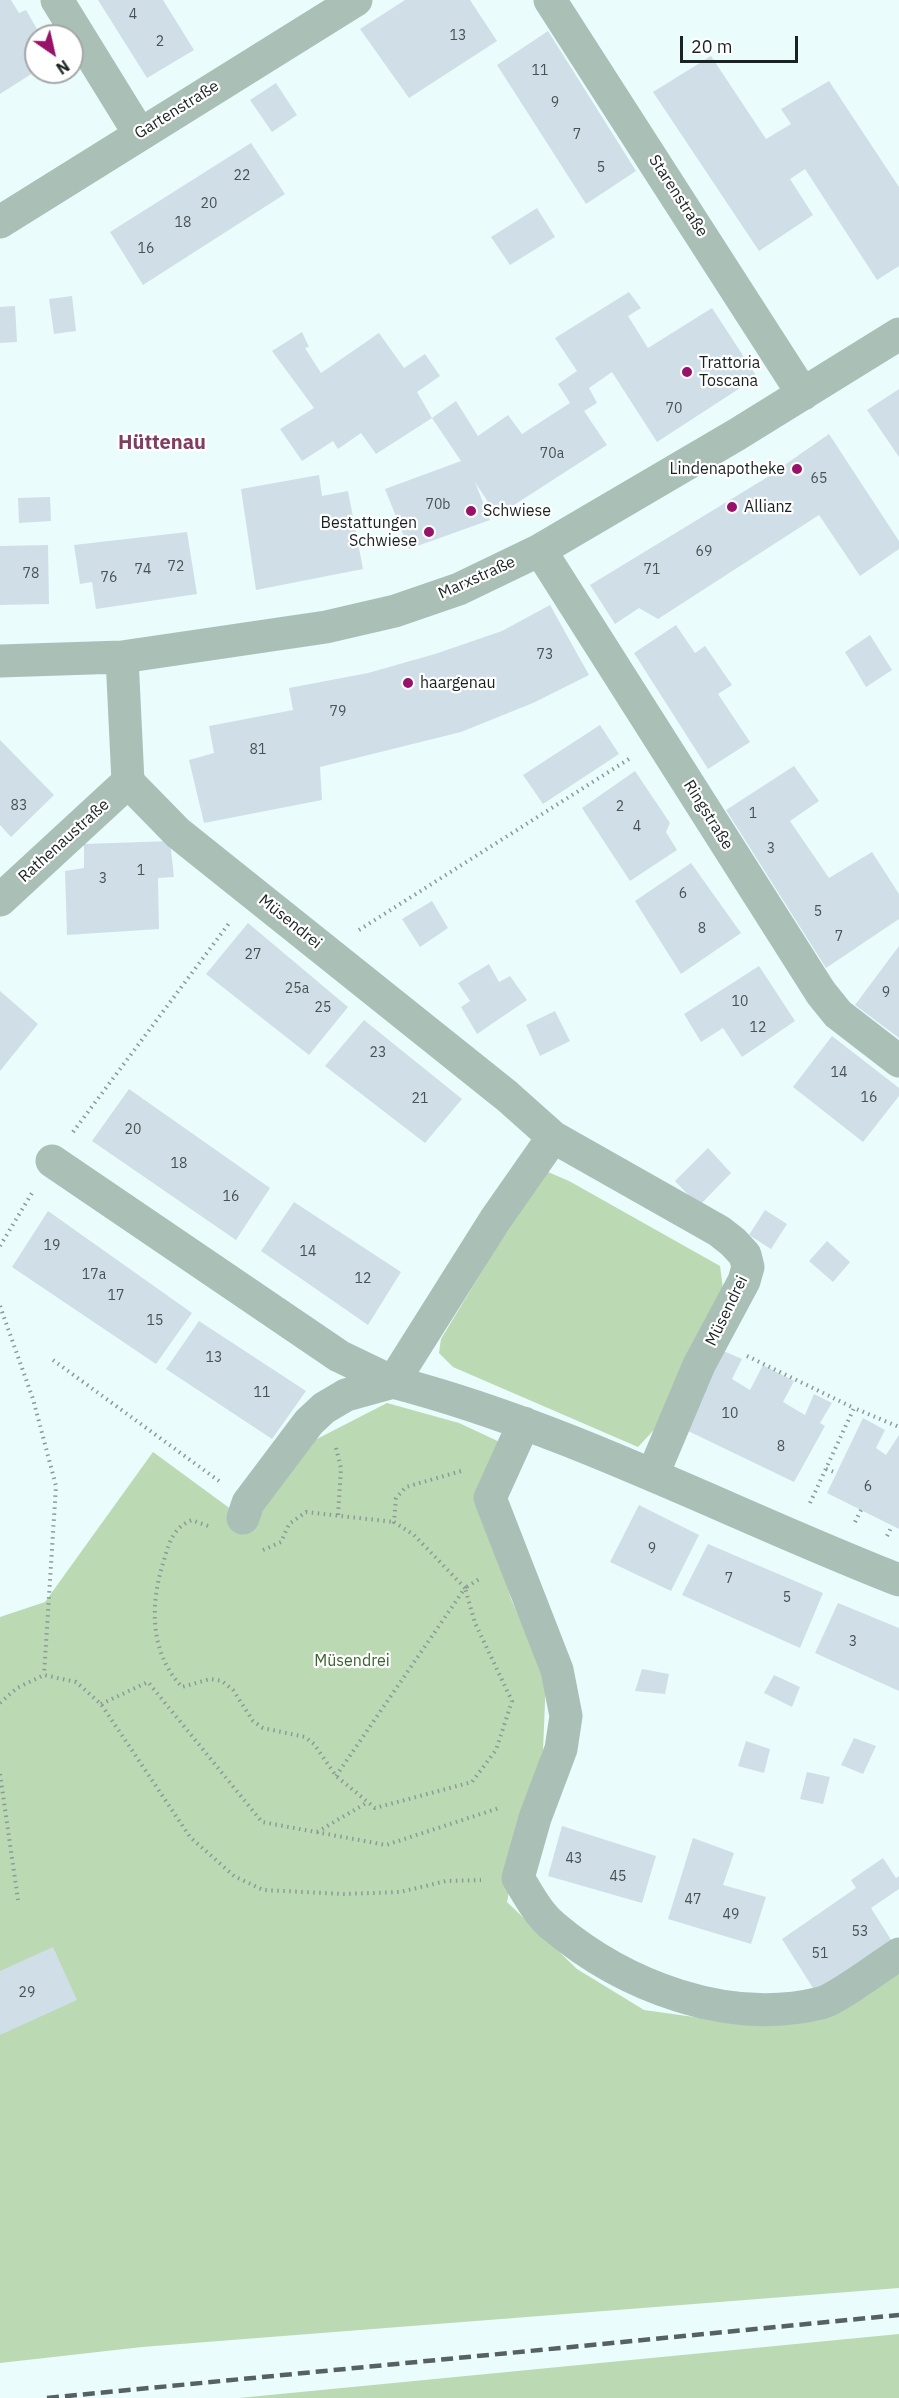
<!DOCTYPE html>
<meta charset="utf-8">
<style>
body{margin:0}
#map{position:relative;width:899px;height:2398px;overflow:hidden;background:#eafcfc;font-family:"IBM Plex Sans",sans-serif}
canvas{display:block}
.north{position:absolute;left:24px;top:24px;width:60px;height:60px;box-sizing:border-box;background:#fff;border:2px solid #a4a7a7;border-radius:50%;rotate:146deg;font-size:16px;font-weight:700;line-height:24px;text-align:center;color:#1b2222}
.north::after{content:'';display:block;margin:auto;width:21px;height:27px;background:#971268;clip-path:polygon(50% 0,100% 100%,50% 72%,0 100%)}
.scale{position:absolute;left:680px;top:36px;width:118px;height:27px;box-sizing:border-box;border:3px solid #1b2222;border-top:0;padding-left:8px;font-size:18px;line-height:21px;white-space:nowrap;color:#1b2222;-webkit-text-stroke:4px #fff;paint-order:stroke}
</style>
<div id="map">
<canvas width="899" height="2398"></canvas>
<div class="north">N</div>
<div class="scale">20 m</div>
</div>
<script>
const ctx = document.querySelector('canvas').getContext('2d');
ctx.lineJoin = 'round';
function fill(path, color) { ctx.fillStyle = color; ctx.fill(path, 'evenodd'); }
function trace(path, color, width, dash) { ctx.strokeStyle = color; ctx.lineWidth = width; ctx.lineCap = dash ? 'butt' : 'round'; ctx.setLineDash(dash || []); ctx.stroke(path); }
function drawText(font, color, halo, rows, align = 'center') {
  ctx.font = font + ' "IBM Plex Sans",sans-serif'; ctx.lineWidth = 4.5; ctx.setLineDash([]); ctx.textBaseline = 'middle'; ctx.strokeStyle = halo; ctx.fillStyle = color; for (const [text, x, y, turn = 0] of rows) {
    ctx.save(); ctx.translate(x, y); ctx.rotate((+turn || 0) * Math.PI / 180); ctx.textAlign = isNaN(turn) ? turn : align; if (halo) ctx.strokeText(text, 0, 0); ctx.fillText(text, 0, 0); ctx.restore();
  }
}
fill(new Path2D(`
 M548,1172l21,9 151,85 4,30 -59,122 -27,29 -185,-80 -14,-14 2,-14 98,-162z
 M387,1403l72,20 45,21 -25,50 32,105 35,79 -3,73 -16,47 -20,104 70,67 67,41 115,16 91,-21 49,-35v318l-757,59 -142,16v-746l45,-15 108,-150 90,66 68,-76z
 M899,2334v64h-660z`), '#bbd9b2');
fill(new Path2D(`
 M0,0h11l8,13 7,-3 15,26h-5v35l-36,23z
 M98,0h65l31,50 -47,28z
 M405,0h65l27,41 -88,57 -49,-69z
 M548,31l88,140 -50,33 -89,-139z
 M711,56l55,83 25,-15 -10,-15 48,-28 70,106v79l-22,14 -72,-111 -15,10 23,36 -54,36 -106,-159z
 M276,83l21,32 -25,17 -22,-32z
 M251,143l34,51 -142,91 -33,-53z
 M537,208l18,29 -45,28 -19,-28z
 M629,292l12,16 -13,8 20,32 64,-40 45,69 -100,65 -45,-70 -23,16 8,15 -13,8 23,34 -110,71 -22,-34 15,38 -81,29 -24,-60 76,-28 -29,-43 24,-17 22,35 30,-21 14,19 48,-31 -12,-19 19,-13 -22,-33z
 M72,296l4,35 -22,3 -5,-35z
 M15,306l2,36 -17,1v-36z
 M302,332l7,15 -4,1 16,25 58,-40 25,35 21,-14 15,22 -23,16 15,26 -56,36 -15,-21 -23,16 -5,-8 -31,20 -22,-32 34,-21 -42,-57z
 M899,389v68l-32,-47z
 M829,434l70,107v8l-39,27 -41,-61 -161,104 -19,-11 -24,16 -25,-39 176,-107z
 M319,475l3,21 26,-5 15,78 -107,21 -15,-101z
 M50,497l1,24 -32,2 -1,-25z
 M187,532l10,62 -101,15 -4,-27 -12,2 -6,-39z
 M48,545l1,59 -49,1v-59z
 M550,605l39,70 -56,28 -72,29 -141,35 2,33 -118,23 -15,-63 25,-7 -5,-27 84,-16 -4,-22 79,-15 67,-19 67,-23z
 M676,625l19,28 10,-7 27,39 -14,9 32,48 -42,27 -74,-116z
 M870,635l22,35 -26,17 -21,-35z
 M600,725l19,29 -76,50 -20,-29z
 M0,740l54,55 -43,42 -11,-12z
 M794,766l25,35 -29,20 39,57 43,-26 27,42v25l-73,49 -100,-158z
 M635,771l35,52 -4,9 11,18 -47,31 -48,-73z
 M170,841l4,36 -16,1 1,51 -92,6 -2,-64 19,-3v-24z
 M691,863l50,70 -60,41 -46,-73z
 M432,901l16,27 -28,19 -18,-28z
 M248,923l100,84 -39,48 -103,-81z
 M899,946v92l-44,-33z
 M489,964l10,18 11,-6 17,24 -50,34 -16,-27 9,-6 -12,-18z
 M759,966l36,55 -53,36 -19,-29 -22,14 -17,-28z
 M0,991l38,33 -38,47z
 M555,1011l15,30 -30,15 -14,-31z
 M364,1020l98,79 -37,44 -100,-77z
 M832,1036l67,52v8l-36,46 -70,-55z
 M129,1089l141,99 -34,52 -144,-99z
 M708,1148l23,25 -32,33 -24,-25z
 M294,1202l107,70 -33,53 -107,-74z
 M765,1210l22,14 -16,25 -22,-14z
 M48,1211l144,102 -36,51 -144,-97z
 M827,1241l23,21 -17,20 -24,-21z
 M199,1321l107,70 -34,48 -106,-70z
 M721,1350l21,9 -10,20 18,11 13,-25 31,16 -11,21 22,13 9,-21 18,9 -12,20 5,3 -31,56 -110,-53z
 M863,1418l22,12 -9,18 10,7 13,-20v94l-72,-36z
 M639,1505l60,30 -28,56 -61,-29z
 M708,1544l115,49 -23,55 -118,-53z
 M838,1603l61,25v63l-84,-38z
 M642,1669l27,5 -4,20 -30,-3z
 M774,1675l26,12 -8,20 -28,-14z
 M854,1738l22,8 -13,28 -22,-9z
 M746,1741l24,8 -6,24 -26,-7z
 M807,1772l23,5 -7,27 -23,-5z
 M562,1826l94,30 -14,47 -94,-27z
 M693,1838l41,15 -11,32 43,12 -15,47 -83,-25z
 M883,1858l13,20 3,-2v13l-28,19 24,38 -77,50 -36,-57 74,-51 -5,-8z
 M53,1947l24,53 -77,35v-64z`), '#d0dfe7');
trace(new Path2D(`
 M359,930l270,-171
 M73,1132l157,-210
 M0,1246l32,-53
 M0,1306l33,93 23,87 -12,189
 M747,1356l107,52
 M53,1360l166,121
 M336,1448l5,20 -3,47
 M826,1469l11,4
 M810,1503l44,-95 45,19
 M855,1522l6,-12
 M208,1526l-16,-6c-18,7 -23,22 -28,40 -14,43 -15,92 18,127l28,-8 12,2 11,9 20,31 10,7 42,9 9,7 22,32 39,32 97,-26 24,-32 16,-49 -37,-78 -10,-35 16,-10
 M887,1536l5,-10
 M263,1550l18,-8 8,-18 17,-12 88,10
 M0,1703l17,-15 27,-13 32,7 25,22 89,133 44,39 29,14 81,4 56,-2 46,-11 35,-1
 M101,1704l47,-22 114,140 124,23 113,-37
 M0,1774l18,126
 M336,1776l129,-188 -51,-53 -20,-13 2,-24 10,-11 55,-16
 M317,1832l51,-30`), '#8c9a9a', 4, [1.5, 4.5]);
trace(new Path2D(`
 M57,0l82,133
 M550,0l253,394
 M0,222l356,-222
 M540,550l281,443 17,21 61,47
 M122,657l6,125 50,51 329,263 46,41 166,94 14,11 12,13 3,12 -4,14 -45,84 -46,109
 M0,661l122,-4 204,-30 69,-16 64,-22 81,-39 196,-115 163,-101
 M0,900l128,-118
 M553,1137l-58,83 -102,162c176,46 337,132 506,198
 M52,1161l287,195 54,26 -47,13 -22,13 -15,14 -61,81 -5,15
 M524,1423l-34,75 67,172 9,46 -5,33 -26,69 -17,60c10,16 20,36 35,48 71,60 175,100 268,77 16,-4 61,-38 78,-49`), '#aac0b7', 33);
trace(new Path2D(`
 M47,2398l852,-83`), '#576161', 4.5, [12, 6]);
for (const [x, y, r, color] of [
 [687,372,6,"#971268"],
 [797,469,6,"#971268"],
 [732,507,6,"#971268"],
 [471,511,6,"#971268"],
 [429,532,6,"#971268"],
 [408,683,6,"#971268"]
]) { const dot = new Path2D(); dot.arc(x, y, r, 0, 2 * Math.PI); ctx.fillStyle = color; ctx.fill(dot); trace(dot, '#fff', 2); }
drawText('14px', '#485153', null, [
 ["4",133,15],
 ["13",458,36],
 ["2",160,42],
 ["11",540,71],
 ["9",555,103],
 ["7",577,135],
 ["5",601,168],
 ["22",242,176],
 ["20",209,204],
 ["18",183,223],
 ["16",146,249],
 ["70",674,409],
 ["70a",552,454],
 ["65",819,479],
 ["70b",438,505],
 ["69",704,552],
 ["72",176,567],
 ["74",143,570],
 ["71",652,570],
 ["78",31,574],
 ["76",109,578],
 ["73",545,655],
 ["79",338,712],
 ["81",258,750],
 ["83",19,806],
 ["2",620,807],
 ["1",753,814],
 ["4",637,827],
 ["3",771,849],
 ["1",141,871],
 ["3",103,879],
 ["6",683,894],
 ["5",818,912],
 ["8",702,929],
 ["7",839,937],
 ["27",253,955],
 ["25a",297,989],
 ["9",886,993],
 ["10",740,1002],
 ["25",323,1008],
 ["12",758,1028],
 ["23",378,1053],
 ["14",839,1073],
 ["16",869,1098],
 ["21",420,1099],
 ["20",133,1130],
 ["18",179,1164],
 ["16",231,1197],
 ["19",52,1246],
 ["14",308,1252],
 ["17a",94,1275],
 ["12",363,1279],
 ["17",116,1296],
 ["15",155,1321],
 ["13",214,1358],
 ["11",262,1393],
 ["10",730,1414],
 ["8",781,1447],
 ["6",868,1487],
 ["9",652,1549],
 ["7",729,1579],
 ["5",787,1598],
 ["3",853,1642],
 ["43",574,1859],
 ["45",618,1877],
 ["47",693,1900],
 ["49",731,1915],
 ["53",860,1932],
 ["51",820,1954],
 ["29",27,1993]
]);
drawText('16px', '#1b2222', '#fff', [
 ["Gartenstraße",177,110,-32],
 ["Starenstraße",678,196,57],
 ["Marxstraße",477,578,-24],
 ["Ringstraße",708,815,58],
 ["Rathenaustraße",64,841,-42],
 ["Müsendrei",290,922,39],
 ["Müsendrei",727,1311,-64]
]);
drawText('16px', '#1b2222', '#fff', [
 ["Trattoria",699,363],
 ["Toscana",699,381],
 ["Lindenapotheke",785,469,"right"],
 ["Allianz",744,507],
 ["Schwiese",483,511],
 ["Bestattungen",417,523,"right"],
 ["Schwiese",417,541,"right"],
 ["haargenau",420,683]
], 'left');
drawText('16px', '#3c632f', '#fff', [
 ["Müsendrei",352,1661]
]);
drawText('bold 20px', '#7f3e62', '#fff', [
 ["Hüttenau",162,443]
]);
</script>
